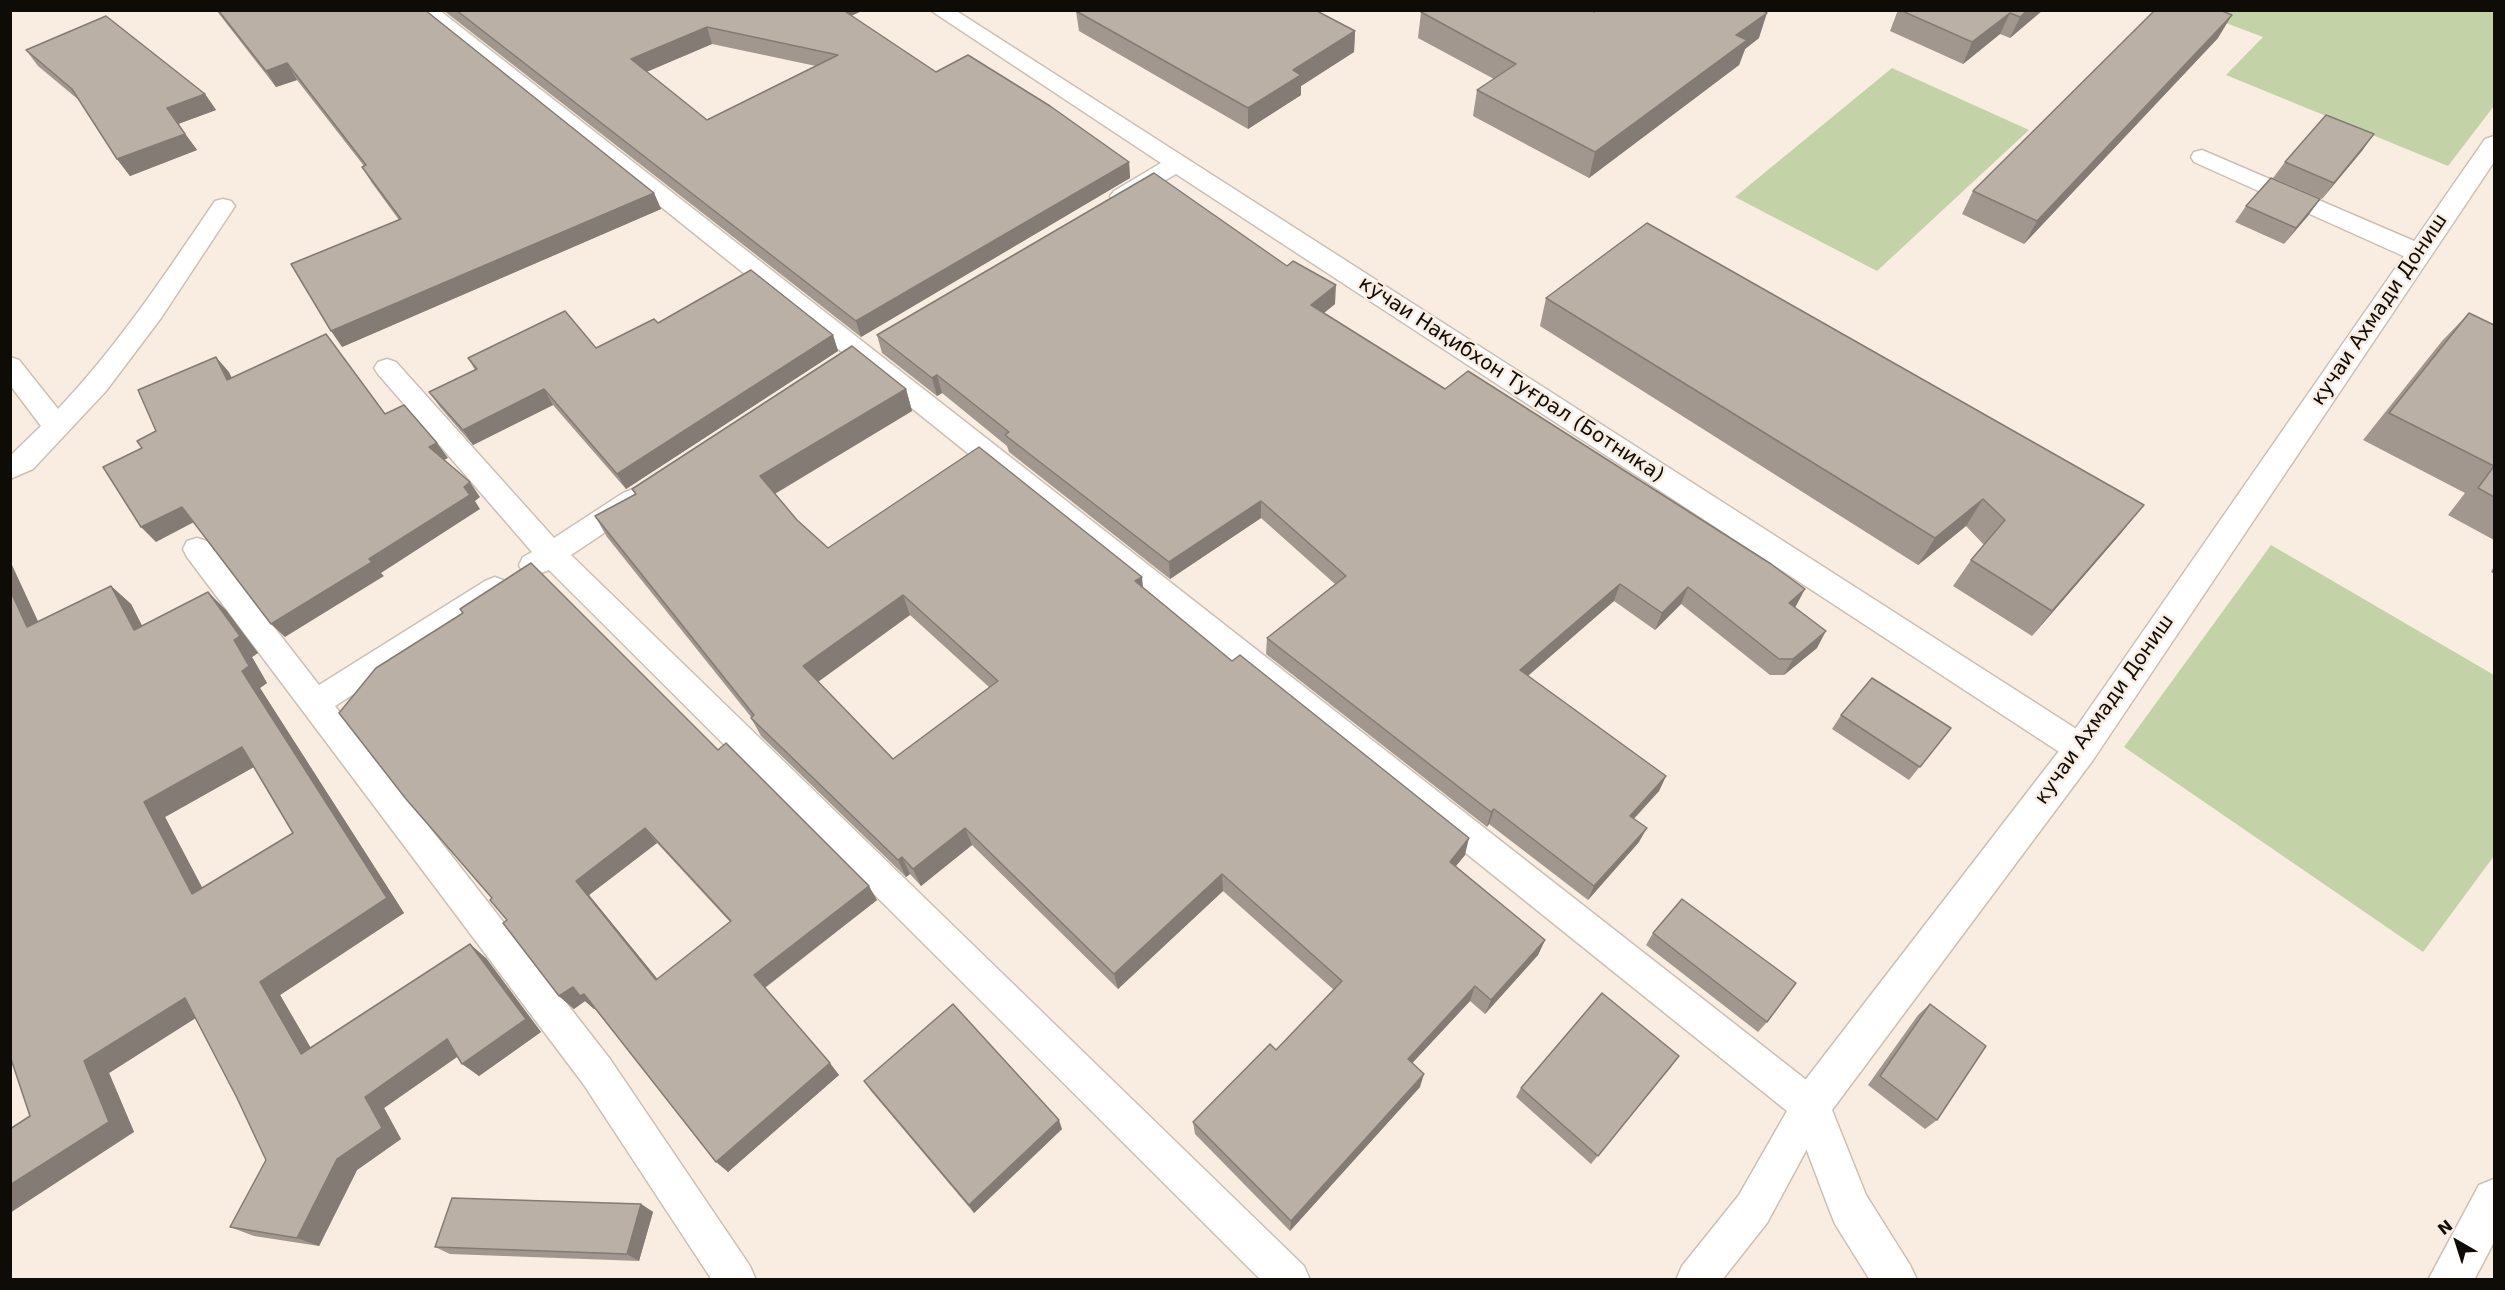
<!DOCTYPE html>
<meta charset="utf-8">
<style>
body{margin:0}
#map{position:relative;width:2505px;height:1290px;overflow:hidden;background:#f9ede1;font-family:"DejaVu Sans",sans-serif}
canvas{display:block}
.frame{position:absolute;inset:0;border:12px solid #0f0b07;pointer-events:none}
.north{position:absolute;left:2427px;top:1212px;width:60px;height:60px;-webkit-text-stroke:4px #f9ede1;paint-order:stroke;rotate:321deg;font-size:16px;font-weight:700;line-height:24px;text-align:center;color:#0f0b07}
.north::after{content:'';display:block;margin:auto;width:21px;height:27px;background:#0f0b07;clip-path:polygon(50% 0,100% 100%,50% 72%,0 100%)}
</style>
<div id="map">
<canvas width="2505" height="1290"></canvas>
<div class="frame"></div>
<div class="north">N</div>
</div>
<script>
const ctx = document.querySelector('canvas').getContext('2d');
ctx.lineJoin = 'round';
function fill(path, color) { ctx.fillStyle = color; ctx.fill(path, 'evenodd'); }
function trace(path, color, width, dash) { ctx.strokeStyle = color; ctx.lineWidth = width; ctx.lineCap = dash ? 'butt' : 'round'; ctx.setLineDash(dash || []); ctx.stroke(path); }
function drawText(font, color, halo, rows, align = 'center') {
  ctx.font = font + ' "DejaVu Sans",sans-serif'; ctx.lineWidth = 5; ctx.setLineDash([]); ctx.textBaseline = 'middle'; ctx.strokeStyle = halo; ctx.fillStyle = color; for (const [text, x, y, turn = 0] of rows) {
    ctx.save(); ctx.translate(x, y); ctx.rotate((+turn || 0) * Math.PI / 180); ctx.textAlign = isNaN(turn) ? turn : align; if (halo) ctx.strokeText(text, 0, 0); ctx.fillText(text, 0, 0); ctx.restore();
  }
}
fill(new Path2D(`
 M2194,11h300v95l-46,60 -222,-91 37,-38z
 M1892,68l137,62 -152,141 -142,-74z
 M2271,545l223,130v181l-71,96 -299,-205z`), '#c4d2a8');
const service = new Path2D(`
 M416,10h23l1384,1083 5,13 -5,13 -56,104 -45,57h-46l6,-14 57,-71 48,-84z
 M930,10h25l1137,729 5,10 -5,10 -11,4 -11,-4 -894,-585 -46,27 -8,2 -8,-2 -4,-5 4,-5 47,-28z
 M2202,150l226,97 3,6 -3,6 -9,2 -9,-2 -216,-97 -3,-5 3,-5z
 M223,199l8,2 4,5 -74,112 -55,73 -73,78 -23,10v-23l31,-30 -31,-41v-28l9,3 39,49c60,-63 108,-136 157,-208z
 M387,359l9,3 158,176 69,-45 10,-4 10,4 4,7 -4,7 -72,48 733,711 6,14h-49l-712,-710 -16,6 -10,-3 -4,-8 4,-8 9,-5 -154,-178 -4,-6 4,-6z
 M197,538l10,3 112,144 166,-104 10,-4 10,4 5,8 -5,8 -170,109 275,353 140,207 6,14h-44l-128,-195 -397,-528 -4,-8 4,-8z`);
const minor = new Path2D(`
 M2494,136v26l-401,598 -261,350 34,85 44,70 7,15h-47l-35,-56 -6,-15 -39,-103 6,-14 273,-354 416,-599z`);
const tertiary = new Path2D(`
 M2494,1179v63l-20,38h-46l51,-95z`);
trace(service, '#ccbfb4', 3);
trace(minor, '#ccbfb4', 3);
trace(tertiary, '#ccbfb4', 3);
fill(service, '#fff');
fill(minor, '#fff');
fill(tertiary, '#fff');
fill(new Path2D(`
 M216,10h209l229,183 7,16 -319,138 57,-127 -27,-37 -10,-16 2,-1 -67,-86 -21,7z
 M443,10h421l-13,6 85,56 193,90 1,16 -269,159zM712,44l104,22 -109,54 -61,-48z
 M1898,10h145l-33,28 -10,-4 -37,30 -73,-33z
 M1076,11l279,20 -1,21 -53,34v9l-53,34 -169,-98z
 M1421,12h173l165,26 -14,11 -6,16 -150,113 -116,-62 4,-26 17,-11 -76,-41z
 M2218,38l-194,206 -62,-30 11,-23z
 M26,50l179,44 11,16 -38,14 19,26 -67,26 -13,-17 -37,-58 -42,-35z
 M2374,134l-52,65 -49,-21 12,-16z
 M2320,199l-36,45 -49,-22 11,-16z
 M1546,298l576,234 -90,104 -79,-50 18,-26 13,-15 -18,-19 -48,39 -378,-239z
 M1335,304l-11,9 472,293 -1,1 22,41 -33,27h-14l-89,-71 -26,26 -41,-29 -86,75 138,100 -7,15 -25,28 5,23 -51,58 -99,-76 -2,3 -221,-173 1,-16 68,-54 -74,-66 -91,61 -161,-127 -2,-6 -65,-53 -5,3 -55,-43 -5,-18z
 M2469,313l25,12v215l-46,-25 17,-22 -102,-53 79,-99z
 M658,323l175,12 5,16 -212,138 -73,-84 -80,40 -33,-38 -11,-15 46,-22 -7,-12 128,-10z
 M906,389l6,22 -137,83 22,26 31,28 315,40 322,267 -9,11 89,74 -7,15 -53,59 -15,-13 -58,62 8,24 -130,144 -95,-97 -2,-12 83,-72 58,-60 -111,-99 -105,98 -146,-144 -51,41 -11,-12 -4,3 -145,-141 -10,-18v-1l-144,-180 -12,-21 40,-22 -3,-5zM910,615l79,72 -96,72 -75,-77z
 M10,561l28,61 73,-36 20,18 11,22 84,-16 32,43 -6,4 15,26 -7,5 144,225 -124,82 31,53 175,-90 55,74 -62,44 -22,-19 -73,51 17,31 -44,31 -38,76 -65,-10 -24,-9 36,-67 -29,-62 -42,-80 -86,55 25,59 -104,-16 -20,-60zM254,767l39,66 -91,55 -37,-71z
 M2494,566v8l-3,-2z
 M1841,715l110,13 -42,52 -77,-51z
 M718,750l159,150 -112,88 74,87 -111,97 -133,-163h-1l-9,-8 -11,8 -15,-13 -67,-98zM657,843l73,79 -73,57 -68,-84z
 M1653,933l114,89 -9,10 -112,-87z
 M1930,1004l7,116 -12,9 -57,-44 50,-70z
 M1672,1066l-81,98 -75,-67 5,-9z
 M864,1081l198,48 -88,84 -103,-122z
 M641,1204l12,8 -14,49 -189,-7 -15,-7z`), '#a1978e');
fill(new Path2D(`
 M836,10h28l-25,11z
 M2028,10h15l-33,28 10,-21z
 M1767,13l-8,25 -14,11 -6,16 -150,113 6,-26 141,-117z
 M2010,13l-10,21 -37,30 9,-22z
 M2232,15l-14,23 -194,206 13,-23z
 M707,27l5,17 -75,32 -6,-17z
 M1355,31l-1,21 -53,34v9l-53,34v-21l45,-38z
 M287,63l10,17 -21,7 -10,-16z
 M205,94l11,16 -38,14 19,26 -67,26 -13,-17 50,-51z
 M2374,134l-12,17 -40,48 12,-16z
 M1129,162l1,16 -269,159 -5,-16z
 M654,193l7,16 -319,138 -11,-16z
 M2320,199l-12,17 -24,28 12,-16z
 M1336,285l-1,19 -24,19v-18z
 M833,335l5,16 -212,138 -9,-15z
 M216,357l13,15 11,23 -13,-15z
 M937,375l5,18 -5,3 -5,-18z
 M544,389l9,16 -80,40 -10,-15z
 M906,389l6,22 -143,86 -9,-21z
 M437,443l11,15 -8,4 -11,-15z
 M470,482l10,15 -5,4 5,8 -99,64 3,3 -99,61 -14,-13 98,-65z
 M1983,499l-17,27 -48,39 17,-27z
 M1261,501v17l-91,61 -1,-17z
 M2144,505l-22,27 -90,104 20,-25z
 M182,507l14,14 -40,21 -15,-15z
 M10,561l39,84 -22,-18 -17,-37z
 M1142,577l2,20 -9,-16z
 M1620,584l-6,17 -98,85 4,-16z
 M111,586l20,18 22,43 -19,-17z
 M1688,587l-7,17 -26,26 7,-17z
 M1805,589l-9,17 -16,13 9,-16z
 M208,592l18,18 32,43 -6,4 15,26 -7,5 144,225 -124,82 41,71 -20,-12 -41,-72 127,-84 -145,-227 -8,-31z
 M903,595l7,20 -98,71 -9,-20z
 M1826,631l-9,17 -33,27 9,-16z
 M242,747l19,16 -96,54 48,91 -21,-14 -48,-92z
 M1666,776l-7,15 -36,39 7,-14z
 M1494,809l-5,15 -2,3 4,-15z
 M645,828l12,15 -68,52 80,98 -13,-13 -80,-99z
 M965,828l7,17 -51,41 -8,-17z
 M1647,828l-8,14 -51,58 6,-14z
 M1469,838l-4,17 -19,23 4,-16z
 M902,857l8,17 -4,3 -8,-17z
 M1222,874l1,17 -105,98 -4,-15z
 M869,886l8,14 -113,88 -10,-13z
 M1545,940l-7,15 -53,59 6,-14z
 M470,944l16,14 55,74 -62,44 -17,-12z
 M1475,986l-5,15 -66,71 4,-13z
 M573,987l11,7 14,13 -4,2 -9,-8 -11,8 -15,-13z
 M185,998l22,13 -98,62 25,59 -124,81v-28l74,-124z
 M447,1039l17,13 -80,56 17,31 -44,31 -38,76 -22,-8 68,-141z
 M830,1063l9,12 -111,97 -12,-10z
 M1424,1074l-4,13 -130,144 1,-10z
 M1059,1120l3,9 -88,84 -5,-8z
 M641,1204l12,8 -14,49 -12,-7z`), '#837b74');
const building = new Path2D(`
 M218,10h207l229,183 -323,138 -40,-67 110,-45 -39,-52 4,-2 -79,-102 -21,8z
 M456,10h387l93,62 32,-17 82,51 79,56 -273,159zM707,27l131,28 -131,65 -76,-61z
 M1315,10l40,21 -62,39 8,5 -53,33 -172,-97z
 M1424,10h168l2,2 2,-2h166l5,3 -31,22 11,5 -152,112 -118,-62 39,-26 -95,-52z
 M1900,10h128l-8,7 -10,-4 -38,29z
 M2155,10h65l12,5 -195,206 -64,-30z
 M106,16l99,78 -38,14 18,26 -68,25 -45,-70 -46,-39z
 M2326,115l48,19 -40,49 -49,-21z
 M1154,173l133,93 6,-5 43,24 -25,20 134,84 23,-18 303,193 34,25 -16,14 37,28 -33,28h-14l-91,-72 -26,26 -42,-29 -100,86 146,106 -36,40 17,12 -53,58 -100,-77 -3,3 -224,-174 79,-62 -85,-75 -92,61 -164,-127 4,-3 -72,-57 -5,3 -55,-43z
 M2271,178l49,21 -24,29 -50,-22z
 M1647,223l497,282 -92,106 -81,-51 34,-40 -22,-21 -48,39 -389,-240z
 M751,270l82,65 -216,139 -73,-85 -81,41 -34,-38 48,-23 -9,-11 97,-47 31,37 58,-29 4,4z
 M2469,313l25,12v172l-16,-9 16,-22 -105,-53z
 M326,334l59,80 19,-9 33,38 -8,4 41,35 -6,5 6,8 -101,64 3,3 -101,62 -89,-117 -41,20 -38,-60 39,-19 -5,-7 19,-10 -18,-41 78,-33 11,23z
 M852,346l54,43 -146,87 37,44 31,28 151,-101 163,130 -7,4 97,80 8,-6 229,183 -19,24 95,78 -54,60 -16,-14 -67,73 16,15 -133,147 -98,-99 77,-78 6,6 66,-69 -120,-107 -108,100 -149,-146 -52,41 -11,-12 -4,3 -147,-142 3,-3 -159,-199 41,-22 -4,-5zM903,595l95,86 -105,78 -90,-93z
 M531,563l187,187 8,-7 143,143 -115,89 76,88 -114,99 -132,-168 -4,2 -7,-9 -14,9 -56,-73 4,-3 -17,-20 2,-2 -86,-99 -67,-86 37,-45 87,-55 -3,-4zM645,828l86,93 -75,59 -80,-99z
 M111,586l23,44 74,-38 32,44 -6,4 15,26 -7,5 145,227 -127,84 41,72 169,-110 56,75 -64,45 -15,-25 -82,58 17,31 -45,31 -40,79 -67,-11 36,-67 -29,-62 -52,-100 -101,63 25,61 -99,63v-56l20,-13 -20,-60v-466l17,37zM242,747l51,86 -101,61 -48,-92z
 M1872,678l79,50 -31,39 -79,-52z
 M1682,899l114,84 -29,39 -114,-89z
 M1602,993l77,63 -81,100 -77,-68z
 M953,1004l106,116 -90,85 -105,-124z
 M1930,1004l56,42 -49,74 -57,-44z
 M452,1198l189,6 -14,50 -192,-7z`);
fill(building, '#bbb0a5');
trace(building, '#837b74', 1.5);
drawText('20px', '#0f0b07', '#f9ede1', [
 ["кучаи Ахмади Дониш",2380,310,-56],
 ["кӯчаи Нақибхон Туғрал (Ботника)",1511,380,33],
 ["кучаи Ахмади Дониш",2105,710,-55]
]);
</script>
